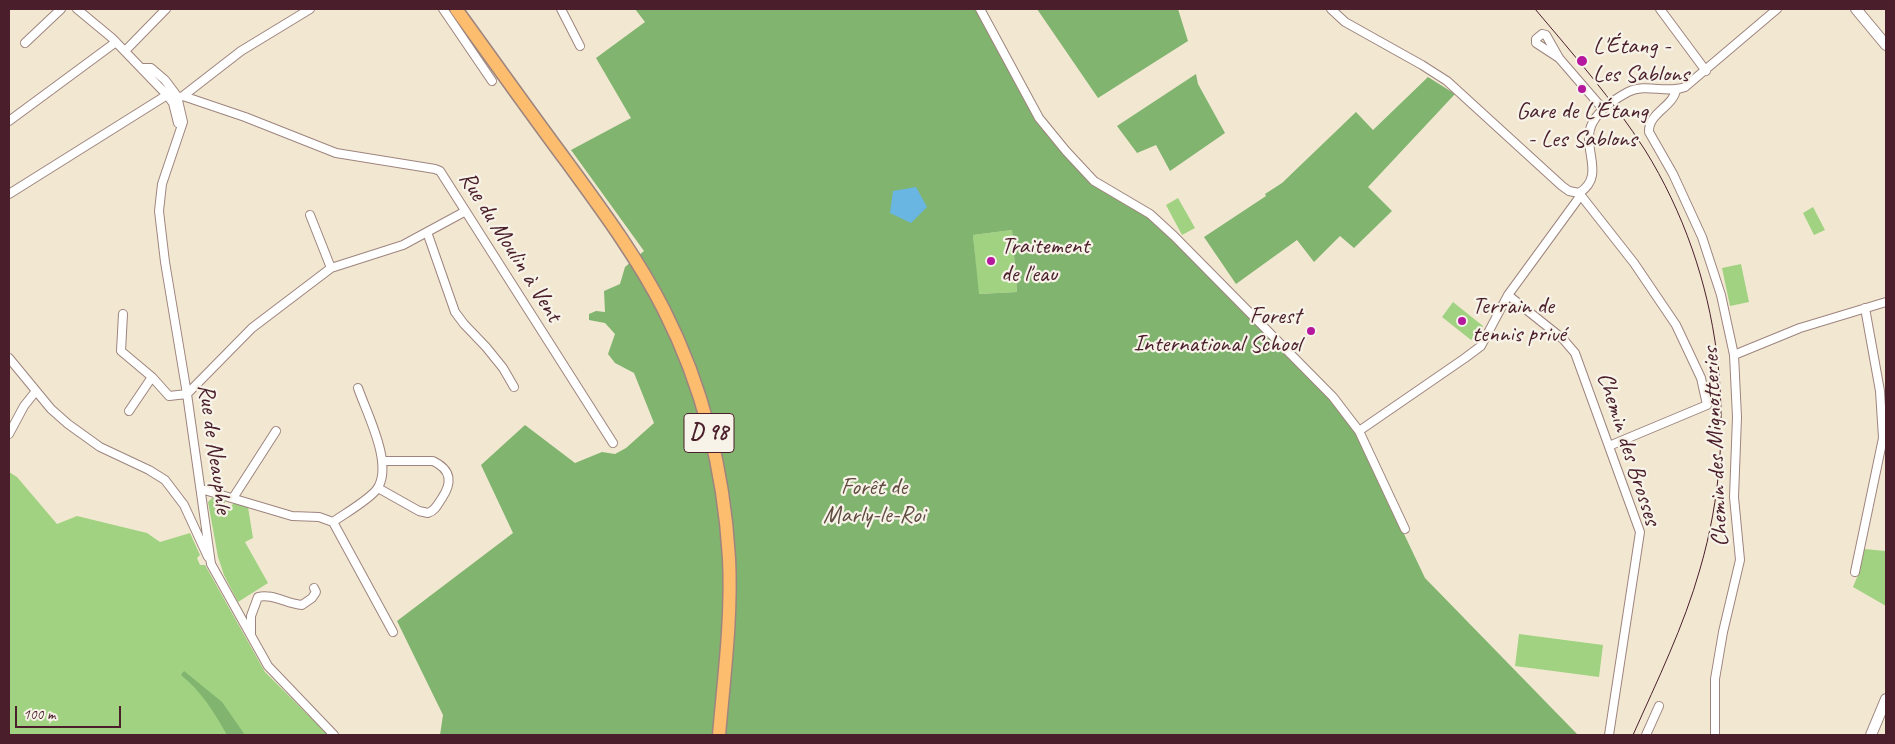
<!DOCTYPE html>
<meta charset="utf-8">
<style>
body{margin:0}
#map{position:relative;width:1895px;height:744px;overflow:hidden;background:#f2e8d2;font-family:Caveat,sans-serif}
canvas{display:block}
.frame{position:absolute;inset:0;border:10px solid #4a1f2b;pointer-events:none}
.scale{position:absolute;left:15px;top:706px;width:106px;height:22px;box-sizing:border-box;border:2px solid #4a1f2b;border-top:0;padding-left:6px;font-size:15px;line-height:18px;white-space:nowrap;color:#4a1f2b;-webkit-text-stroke:4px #f7f3e8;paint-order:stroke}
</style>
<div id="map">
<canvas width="1895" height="744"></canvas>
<div class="frame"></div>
<div class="scale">100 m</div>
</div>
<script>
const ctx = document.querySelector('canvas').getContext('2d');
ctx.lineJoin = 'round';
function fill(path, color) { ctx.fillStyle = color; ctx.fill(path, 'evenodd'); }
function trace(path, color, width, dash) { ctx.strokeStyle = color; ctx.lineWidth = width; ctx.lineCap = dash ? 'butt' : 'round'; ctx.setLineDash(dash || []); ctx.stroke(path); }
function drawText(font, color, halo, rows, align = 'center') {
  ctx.font = font + ' Caveat,sans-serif'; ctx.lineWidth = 4.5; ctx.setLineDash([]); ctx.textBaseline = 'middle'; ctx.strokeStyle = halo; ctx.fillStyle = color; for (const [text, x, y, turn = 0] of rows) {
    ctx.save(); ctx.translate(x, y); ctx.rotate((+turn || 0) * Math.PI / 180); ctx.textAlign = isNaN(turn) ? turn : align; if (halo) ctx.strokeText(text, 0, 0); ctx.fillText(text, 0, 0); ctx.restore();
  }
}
fill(new Path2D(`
 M1178,198l17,30 -13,7 -16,-30z
 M1813,207l12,23 -11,5 -11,-22z
 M1012,230l5,62 -39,2 -5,-59z
 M1741,264l8,38 -19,4 -8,-38z
 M1453,302l30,24 -12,14 -29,-23z
 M9,472l8,5 40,47 20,-8 70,17 13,9 30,-9 10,22 -3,3 3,7h5l60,107 63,63h-319z
 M213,497l12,4v3l6,2 3,-3 14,4 5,31 -8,4 23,41 -30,19 -14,-27 -6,-18 -10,-55z
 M1864,549l22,2v55l-33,-19 7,-17z
 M1519,634l84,11 -4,32 -84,-11z`), '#a0d281');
fill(new Path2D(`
 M635,9h340l61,112 52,58 61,37 181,183 26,34 69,145 153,157h-1138l3,-20 -46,-94 116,-88 -32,-68 44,-40 50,38 27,-11 13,2 11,-6 28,-25 -20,-50 -19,-10 -7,-9 7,-20 -10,-11 -16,-3v-6l7,-3 9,1 -1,-21 16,-7 5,-17 19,-16 -73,-101 60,-32 -35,-60 49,-36zM1012,230l5,62 -38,2 -6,-59z
 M1037,9h141l10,32 -90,57z
 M1196,74l2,10 27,49 -55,38 -14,-26 -19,8 -20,-27z
 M1428,77l27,17 -87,93 24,24 -38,37 -14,-12 -26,26 -17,-22 -61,44 -32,-47 62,-41 -1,-2 17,-11 74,-71 17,18z
 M184,671l38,31 23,33h-18c-13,-23 -25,-43 -46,-60z`), '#80b46f');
fill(new Path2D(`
 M916,187l11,20 -16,16 -21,-10 3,-22z`), '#69b6e3');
const minor = new Path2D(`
 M77,9l35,29 55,57 6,8 5,20
 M443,9l49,72
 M561,9l19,37
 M980,9l59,109 27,33 28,30 56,33 24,22 159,161 26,34 46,98
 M1331,9l14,13 77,43 25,16 115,105 7,5 10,2
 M1660,9l46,62
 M25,43l36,-34
 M125,51l41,-42
 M1559,58l-23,-15v-4l6,-5 4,1 13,23 44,51
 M142,68h9l14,12 12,16 6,26 -21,62 -3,27 6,51 22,132 24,170 57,102 66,69
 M1676,90c-3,17 -28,23 -27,42l24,42 29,63 19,58 13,60 3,62 -3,80 6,63 -17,72 -8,47v56
 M183,96l62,21 91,36 99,16 5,2 173,272
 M180,97l3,-1 58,-45 69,-42
 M9,121l107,-79
 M1579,193l55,70 42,62 25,53 6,27 -98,41
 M1579,193c29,-18 0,-47 14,-71 7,-13 22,-23 35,-30 18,-9 38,2 57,-5l92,-78
 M9,194l158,-99 3,-8
 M310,215l21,53
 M427,232l28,80 9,12 22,23 17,21 11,19
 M1508,295l55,44 12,14 65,179 -31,203
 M123,314l-2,37 31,26 17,19 18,-2 65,-66 79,-60 72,-23 61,-33
 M1734,355l66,-27 86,-26
 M9,358l42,51 17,15 32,23 49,23 16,10 19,25 24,52
 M129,411l23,-34
 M1359,431l106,-73 16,-12 27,-51 73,-100
 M9,434l15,-28 12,-15
 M378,488l41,23 9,2c7,-2 10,-9 14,-15 10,-15 10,-28 -9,-37h-50
 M201,489l91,27 27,1 14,5 60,110
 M233,498l43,-67
 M333,522c11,-8 36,-22 44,-33 17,-24 -10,-75 -19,-101
 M1855,572l28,-134 -3,-47 -15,-83
 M251,635v-19l7,-19c14,-4 29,7 44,8l10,-7 4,-6 -2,-4
 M1646,735l13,-29`);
const tertiary = new Path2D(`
 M1856,9l30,36
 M1871,735l15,-36`);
const primary = new Path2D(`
 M456,9c37,51 73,102 111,153 35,48 70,95 97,148 39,77 60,163 65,248 3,59 -5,119 -10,177`);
trace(minor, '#9e847e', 10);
trace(tertiary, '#9e847e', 12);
trace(primary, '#9e847e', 15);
trace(minor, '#fff', 8);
trace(tertiary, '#fff', 10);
trace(primary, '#fcbd6f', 12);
trace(new Path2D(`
 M1535,9c39,46 78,91 110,141 77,124 96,279 55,419 -16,57 -43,112 -67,166`), '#4a1f2b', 1);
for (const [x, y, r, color] of [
 [1582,61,6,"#b5179e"],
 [1582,89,5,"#b5179e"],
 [991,261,5,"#b5179e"],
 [1462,321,5,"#b5179e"],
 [1311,331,5,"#b5179e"]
]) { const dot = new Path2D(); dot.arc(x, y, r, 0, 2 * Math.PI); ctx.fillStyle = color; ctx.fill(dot); trace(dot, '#f7f3e8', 2); }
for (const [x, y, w] of [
 [709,433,50]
]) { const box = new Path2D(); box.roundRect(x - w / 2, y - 19.5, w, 39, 4); ctx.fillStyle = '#f7f3e8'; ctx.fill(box); trace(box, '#4a1f2b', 1); }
drawText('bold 22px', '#4a1f2b', null, [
 ["D 98",709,433]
]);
drawText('24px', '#4a1f2b', '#f7f3e8', [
 ["L'Étang -",1593,47],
 ["Les Sablons",1593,75],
 ["Gare de L'Étang",1582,112,"center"],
 ["- Les Sablons",1582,140,"center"],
 ["Traitement",1001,247],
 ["de l'eau",1001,275],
 ["Terrain de",1472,307],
 ["tennis privé",1472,335],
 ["Forest",1301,317,"right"],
 ["International School",1301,345,"right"]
], 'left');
drawText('24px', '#4a1f2b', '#f7f3e8', [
 ["Rue du Moulin à Vent",510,247,58],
 ["Chemin des Mignotteries",1716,447,-93],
 ["Rue de Neauphle",214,449,82],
 ["Chemin des Brosses",1628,449,72]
]);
drawText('24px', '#604c40', '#f7f3e8', [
 ["Forêt de",874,488],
 ["Marly-le-Roi",874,516]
]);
</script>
